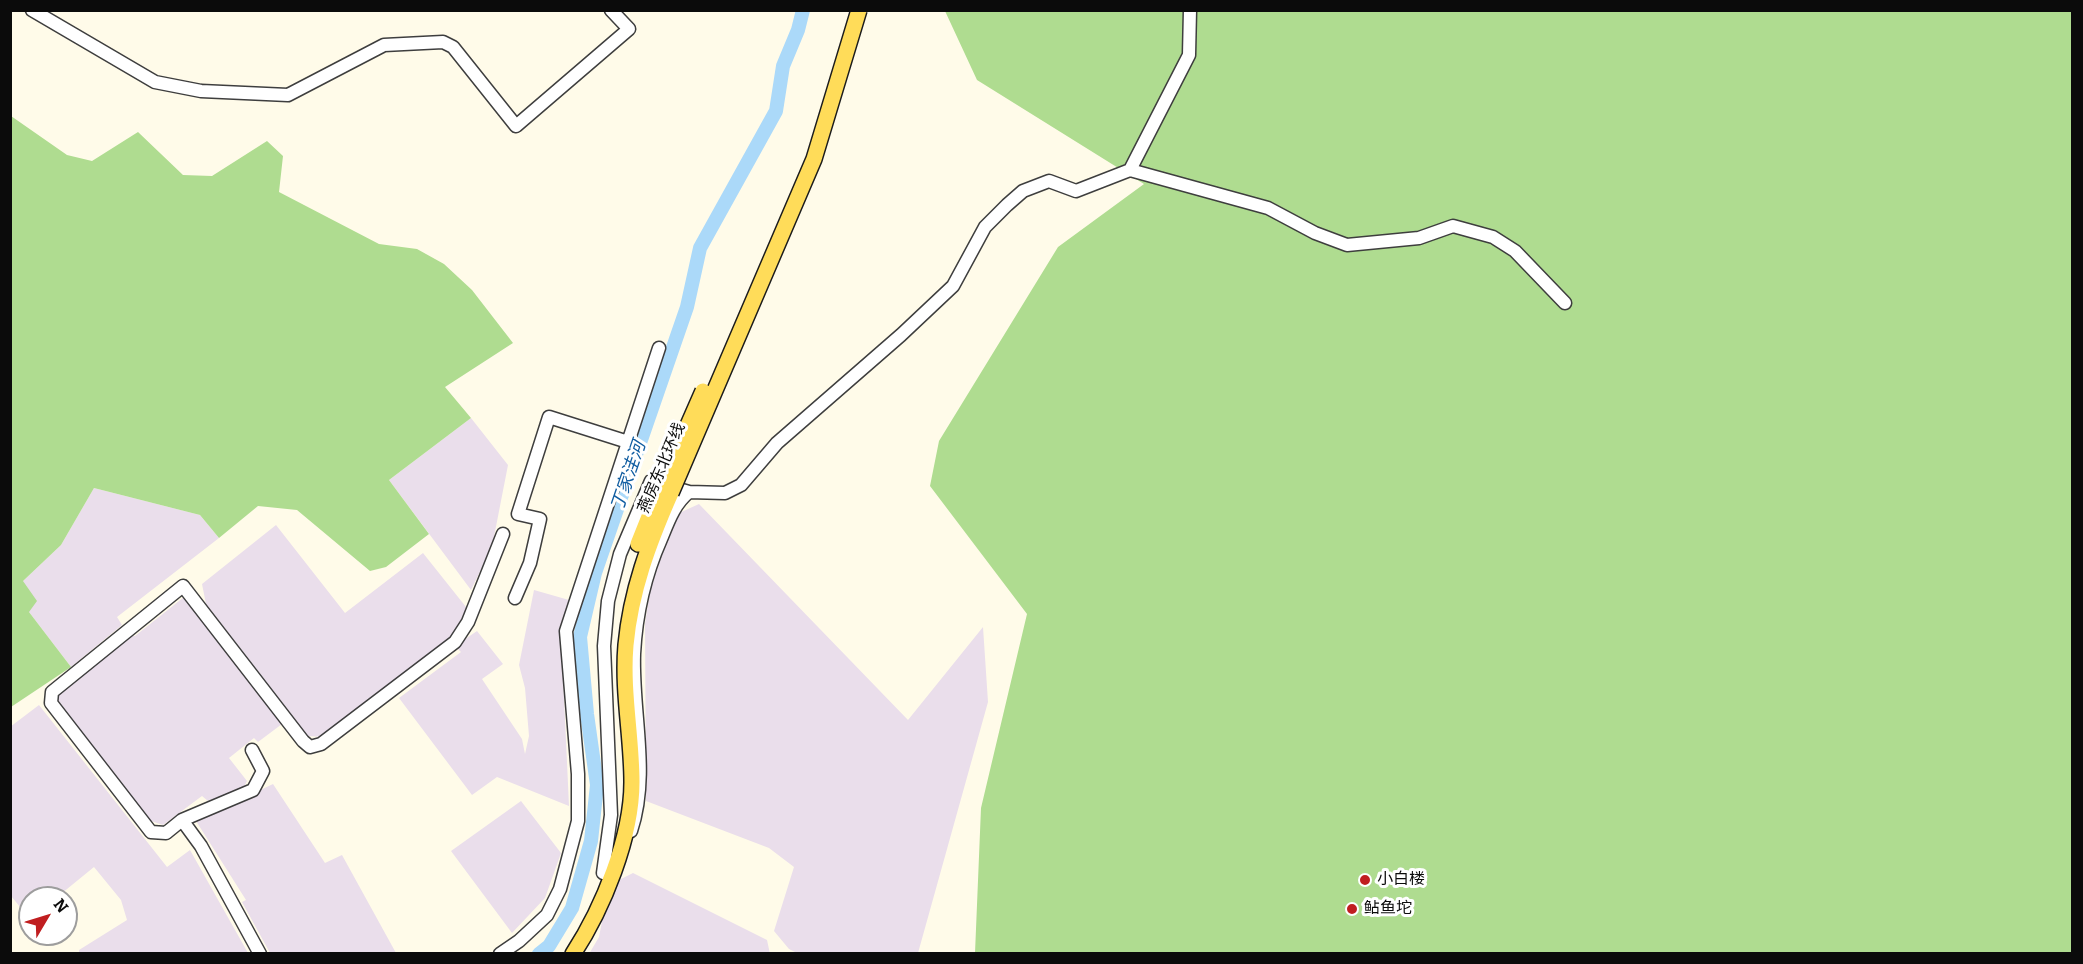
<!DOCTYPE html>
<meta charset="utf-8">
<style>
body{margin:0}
#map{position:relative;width:2083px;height:964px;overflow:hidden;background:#fffbe9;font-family:Bitter,serif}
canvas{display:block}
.frame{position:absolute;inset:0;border:12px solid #0b0b0b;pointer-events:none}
.north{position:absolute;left:18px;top:886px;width:60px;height:60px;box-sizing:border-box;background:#fff;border:2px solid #9d9d9d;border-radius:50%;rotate:52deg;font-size:16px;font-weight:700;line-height:24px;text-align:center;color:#0b0b0b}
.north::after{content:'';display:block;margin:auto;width:21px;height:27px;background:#c01e20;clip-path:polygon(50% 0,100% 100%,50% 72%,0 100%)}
</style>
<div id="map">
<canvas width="2083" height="964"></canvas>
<div class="frame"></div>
<div class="north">N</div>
</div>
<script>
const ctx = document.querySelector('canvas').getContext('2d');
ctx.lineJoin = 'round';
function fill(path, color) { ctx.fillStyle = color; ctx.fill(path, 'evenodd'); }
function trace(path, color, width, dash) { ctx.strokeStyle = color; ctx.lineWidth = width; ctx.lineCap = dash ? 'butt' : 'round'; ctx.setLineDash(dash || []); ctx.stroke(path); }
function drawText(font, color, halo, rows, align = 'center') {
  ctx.font = font + ' Bitter,"Noto Sans SC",serif'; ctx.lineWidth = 6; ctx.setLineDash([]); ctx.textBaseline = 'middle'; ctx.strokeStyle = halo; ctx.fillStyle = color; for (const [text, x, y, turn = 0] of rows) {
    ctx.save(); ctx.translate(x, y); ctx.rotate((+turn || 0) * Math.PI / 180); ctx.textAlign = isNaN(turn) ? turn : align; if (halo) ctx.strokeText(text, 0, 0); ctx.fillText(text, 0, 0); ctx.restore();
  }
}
fill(new Path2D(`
 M471,418l37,47 -16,82 -21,43 -82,-110z
 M94,488l106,27 19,23 -102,79 5,8 -51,42 -42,-55 -6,-31 38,-36z
 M699,504l209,216 75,-93 5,75 -70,251 -119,1 -10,-5 -15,-18 20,-64 -25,-19 -123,-47 -1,-177 7,-48 25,-62z
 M276,525l69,88 78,-60 43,54 -2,15 -13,15 -128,100 -15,-1 -102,-132 -4,-20z
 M534,590l35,10 -8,32 8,174 -72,-29 -25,18 -73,-97 62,-46 -6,-6 22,-15 26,33 -21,15 40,60 3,15 4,-18 -4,-48 -6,-23z
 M184,597l98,127 -24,18 -4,-4 -25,20 18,23 -3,6 -36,14 -6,-5 -39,29 -15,-5 -91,-121 1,-6 72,-58 5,1z
 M39,705l128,162 23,-17 58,103h-169v-3l48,-30 -6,-20 -27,-33 -38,31h-26v21l-19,-23 -1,-169z
 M273,784l52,79 17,-8 54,98h-126l-28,-51 4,-2 -50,-79z
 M521,801l40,52 -16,45 -33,35 -61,-82z
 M633,873l134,67 3,14h-181l10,-17 5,-26 15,-31z`), '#eadeeb');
fill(new Path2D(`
 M945,11h1127v942h-1097l6,-145 46,-194 -97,-128 9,-45 119,-194 86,-63 -167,-104z
 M11,116l56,39 25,6 46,-29 45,43 29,1 55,-35 16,15 -4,36 100,52 38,5 27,15 28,26 41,53 -68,44 26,31 -82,62 40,54 -43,33 -16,4 -73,-61 -39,-4 -39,32 -19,-23 -106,-27 -33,57 -38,36 14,20 -8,11 42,55 -60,40z`), '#afdc90');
trace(new Path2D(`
 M539,954l10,-8 23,-38 19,-67 6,-56 -10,-71 -7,-77 15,-64 92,-266 13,-59 76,-137 7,-45 15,-36 5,-20`), '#abd9f9', 14);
const minor = new Path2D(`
 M32,10l123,72 46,9 87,4 96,-50 59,-3 10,5 63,79 113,-97 -18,-19
 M1130,170l138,38 47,25 32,12 72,-7 34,-12 40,11 22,14 50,52
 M515,598l15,-35 10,-44 -22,-5 31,-97 79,25
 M252,750l11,21 -10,19 -71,30 -16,13 -15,-1 -100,-129 1,-11 131,-106 120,155 7,6 11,-3 134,-102 13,-20 35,-88
 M182,820l19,26 59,108
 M631,831c19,-58 1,-117 3,-177 2,-39 11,-79 27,-115 7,-17 13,-35 28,-47
 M603,873l8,-58 -7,-169 4,-45 12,-47 31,-73 38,11 36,1 16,-8 36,-42 124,-108 52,-49 32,-59 22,-22 16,-14 26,-10 27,10 54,-21 59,-115 1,-45
 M500,954l19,-13 28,-26 13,-26 18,-68v-47l-12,-143 93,-283`);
const major = new Path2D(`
 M638,544l22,-55
 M573,954c30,-46 59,-117 59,-172 0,-45 -10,-91 -6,-137 5,-54 23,-102 45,-152`);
trace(minor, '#3e3e3e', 15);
trace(major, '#1c1c1c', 18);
trace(minor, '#fff', 12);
trace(major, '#ffdc59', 15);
const majorBridge = new Path2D(`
 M660,489l43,-98
 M671,493l143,-334 45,-149`);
trace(majorBridge, '#1c1c1c', 18, []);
trace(majorBridge, '#ffdc59', 15);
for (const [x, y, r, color] of [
 [1365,880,6,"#c01e20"],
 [1352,909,6,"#c01e20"]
]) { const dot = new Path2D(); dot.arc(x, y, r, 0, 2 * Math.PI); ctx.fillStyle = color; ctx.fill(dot); trace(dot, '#fff', 2); }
drawText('16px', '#0b0b0b', '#fff', [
 ["燕房东北环线",662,468,-67]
]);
drawText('16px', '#0b0b0b', '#fff', [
 ["小白楼",1377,880],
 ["鲇鱼坨",1364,909]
], 'left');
drawText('italic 18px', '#105da1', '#fff', [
 ["丁家洼河",629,476,-71]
]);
</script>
